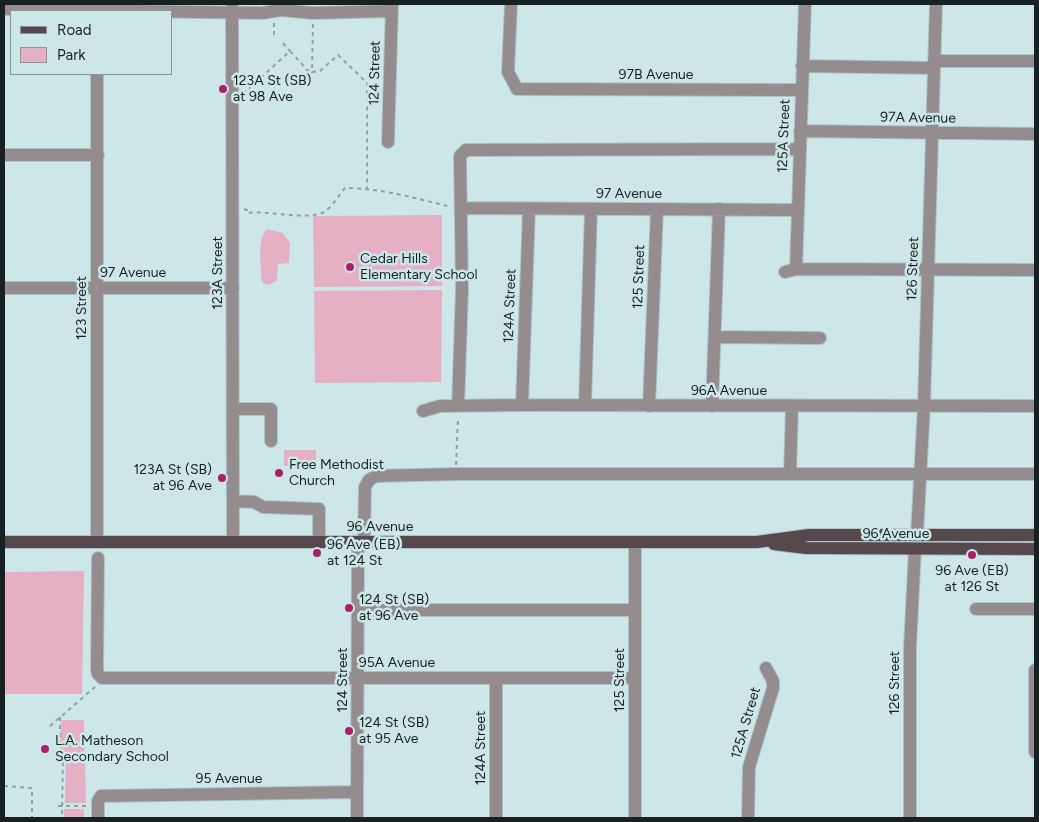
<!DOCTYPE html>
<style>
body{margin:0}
#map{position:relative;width:1039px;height:822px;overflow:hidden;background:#cde7e8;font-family:Figtree,sans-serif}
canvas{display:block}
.frame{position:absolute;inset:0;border:5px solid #182122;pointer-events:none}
.legend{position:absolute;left:10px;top:10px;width:162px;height:65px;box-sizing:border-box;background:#cde7e8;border:1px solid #859899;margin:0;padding:6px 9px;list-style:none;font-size:15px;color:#182122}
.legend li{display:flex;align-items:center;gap:10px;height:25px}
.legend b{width:25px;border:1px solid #859899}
</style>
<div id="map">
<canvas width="1039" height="822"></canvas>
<div class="frame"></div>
<ul class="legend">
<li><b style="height:6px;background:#57484e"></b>Road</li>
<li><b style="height:14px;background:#e5afc4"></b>Park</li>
</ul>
</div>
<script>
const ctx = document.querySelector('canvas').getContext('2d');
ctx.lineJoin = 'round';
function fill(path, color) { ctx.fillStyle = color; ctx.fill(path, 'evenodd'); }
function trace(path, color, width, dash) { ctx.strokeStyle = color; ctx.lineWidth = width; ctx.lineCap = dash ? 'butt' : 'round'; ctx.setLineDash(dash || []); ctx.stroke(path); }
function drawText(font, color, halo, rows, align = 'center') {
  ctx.font = font + ' Figtree,sans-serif'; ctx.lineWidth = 5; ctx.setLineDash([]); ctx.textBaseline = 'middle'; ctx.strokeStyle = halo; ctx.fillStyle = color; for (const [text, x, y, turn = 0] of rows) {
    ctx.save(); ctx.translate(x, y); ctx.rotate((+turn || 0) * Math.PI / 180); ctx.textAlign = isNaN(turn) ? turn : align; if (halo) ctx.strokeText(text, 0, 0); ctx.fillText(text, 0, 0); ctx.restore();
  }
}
fill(new Path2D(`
 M442,215v71l-128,1 -1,-71z
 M267,229l16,4 7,10 -1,20 -11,1 -1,16 -8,5 -6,-2 -2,-5c1,-13 -5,-39 6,-49z
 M442,290l-1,92 -126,1 -1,-92z
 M284,450h32v16h-32z
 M84,571l-2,123h-78v-122z
 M61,720h23l2,83h-21l1,-48h-6z
 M64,809h20v9h-20z`), '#e5afc4');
const minor = new Path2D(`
 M232,4l1,538
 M511,4l-3,68 9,17 284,1
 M4,9l258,4 19,-3 32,3 78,-2
 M934,61h101
 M802,66l132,2
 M800,131l235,3
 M388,142l4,-137
 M4,155h94
 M461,208l335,2
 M796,269l9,-265
 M785,272l11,-3 239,1
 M4,288h229
 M715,337l105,1
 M522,405l7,-196
 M585,405l6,-196
 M458,406l4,-116 -2,-134 6,-6 333,-1
 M649,406l8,-196
 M712,406l7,-197
 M233,409h38v32
 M423,411l17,-5 82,-1 513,1
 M790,474l2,-68
 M233,501l21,1 9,5 56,2v33
 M917,535l7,-130 12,-401
 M97,542v-468
 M364,542l1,-55 4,-7 7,-4 80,-2h579
 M635,542v276
 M98,558l-1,112 1,4 4,4h533
 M976,609h59
 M358,610h277
 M1035,670v82
 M98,818v-17l3,-5 256,-4
 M357,818l1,-276
 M496,818v-140
 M748,818l1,-51 24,-79v-7l-7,-13
 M910,818v-171l5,-98`);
const major = new Path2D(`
 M4,542h753l52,-7h226
 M774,544l32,4 229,1`);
trace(minor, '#acc3c4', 14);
trace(major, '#acc3c4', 14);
trace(new Path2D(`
 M274,23v11l2,3
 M313,24l-1,48 8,-1 18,-16 29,28v105
 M283,43l7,8
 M243,94l47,-43 18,20 4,1
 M244,209l3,1v3c22,-3 60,8 77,-1 8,-5 15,-17 21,-24 35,0 69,10 103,18l3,2
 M456,465l2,-48
 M60,717v37h3l-1,64
 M50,726l45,-39
 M4,778v8l28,2v30
 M58,806h29`), '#8da1a2', 2, [4, 4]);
trace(minor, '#958c8f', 12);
trace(major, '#57484e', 12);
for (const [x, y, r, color] of [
 [223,89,5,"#a7216a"],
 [350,267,5,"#a7216a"],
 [279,473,5,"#a7216a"],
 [222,478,5,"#a7216a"],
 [317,553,5,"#a7216a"],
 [972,555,5,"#a7216a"],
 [349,608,5,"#a7216a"],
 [349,731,5,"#a7216a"],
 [45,749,5,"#a7216a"]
]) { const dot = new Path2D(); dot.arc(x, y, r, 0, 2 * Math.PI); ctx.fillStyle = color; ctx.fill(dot); trace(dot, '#cde7e8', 2); }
drawText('14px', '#182122', '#cde7e8', [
 ["124 Street",375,73,-89],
 ["97B Avenue",656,75],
 ["97A Avenue",918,118,1],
 ["125A Street",784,136,-88],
 ["97 Avenue",629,194],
 ["126 Street",913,269,-88],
 ["97 Avenue",133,273],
 ["123A Street",218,273,-90],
 ["125 Street",639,277,-88],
 ["124A Street",510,306,-88],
 ["123 Street",82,308,-90],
 ["96A Avenue",729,391],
 ["96 Avenue",380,527],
 ["96 Avenue",896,534],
 ["95A Avenue",397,663],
 ["124 Street",343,680,-90],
 ["125 Street",620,680,-90],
 ["126 Street",895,683,-90],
 ["125A Street",746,723,-74],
 ["124A Street",481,748,-90],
 ["95 Avenue",229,779]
]);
drawText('14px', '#182122', '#cde7e8', [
 ["123A St (SB)",233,81],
 ["at 98 Ave",233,97],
 ["Cedar Hills",360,259],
 ["Elementary School",360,275],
 ["Free Methodist",289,465],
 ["Church",289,481],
 ["123A St (SB)",212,470,"right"],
 ["at 96 Ave",212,486,"right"],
 ["96 Ave (EB)",327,545],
 ["at 124 St",327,561],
 ["96 Ave (EB)",972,571,"center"],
 ["at 126 St",972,587,"center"],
 ["124 St (SB)",359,600],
 ["at 96 Ave",359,616],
 ["124 St (SB)",359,723],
 ["at 95 Ave",359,739],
 ["L.A. Matheson",55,741],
 ["Secondary School",55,757]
], 'left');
</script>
